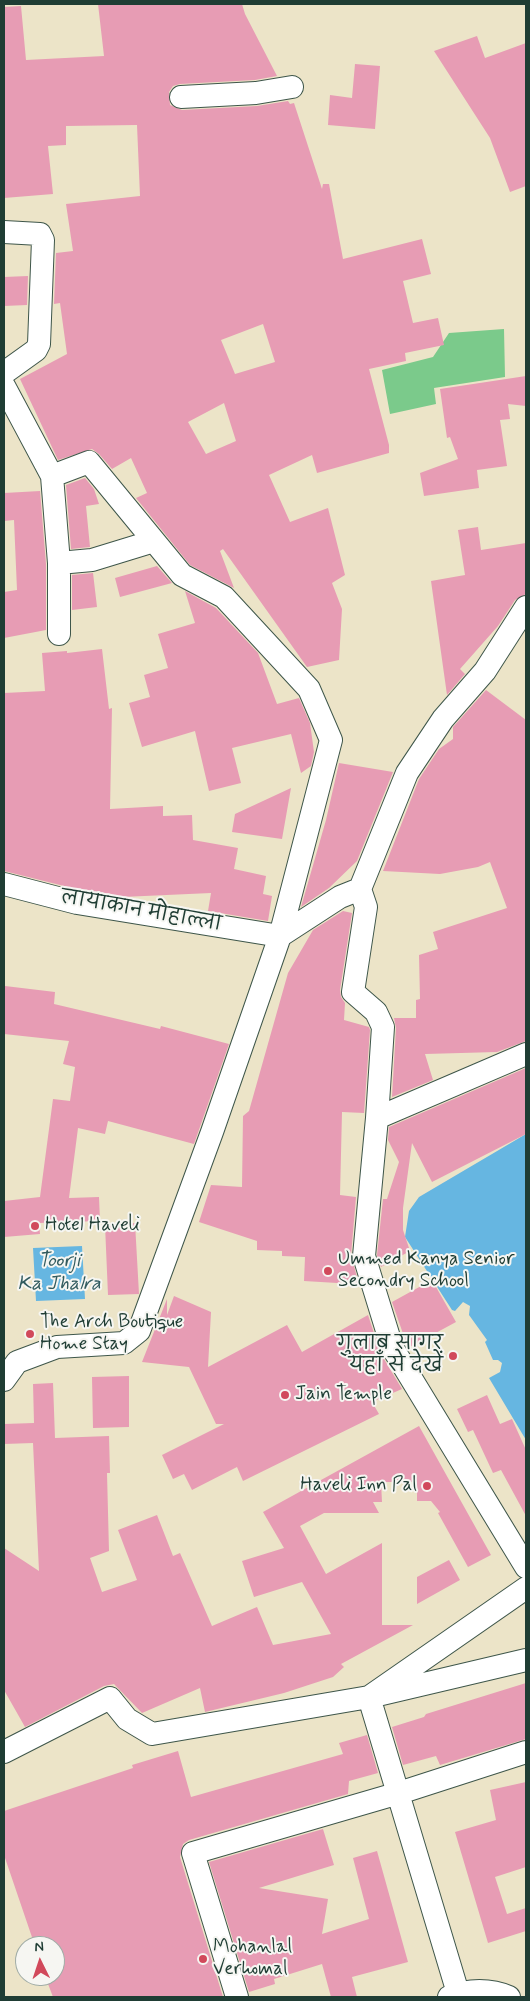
<!DOCTYPE html>
<meta charset="utf-8">
<style>
body{margin:0}
#map{position:relative;width:530px;height:2001px;overflow:hidden;background:#ece4c8;font-family:Mynerve,sans-serif}
canvas{display:block}
.frame{position:absolute;inset:0;border:5px solid #1f3d34;pointer-events:none}
.north{position:absolute;left:15px;top:1936px;width:50px;height:50px;box-sizing:border-box;background:#f6f6f2;border:1px solid #a0aca6;border-radius:50%;rotate:356deg;font-size:14px;font-weight:700;line-height:20px;text-align:center;color:#1f3d34}
.north::after{content:'';display:block;margin:auto;width:18px;height:22px;background:#d1495b;clip-path:polygon(50% 0,100% 100%,50% 72%,0 100%)}
</style>
<div id="map">
<canvas width="530" height="2001"></canvas>
<div class="frame"></div>
<div class="north">N</div>
</div>
<script>
const ctx = document.querySelector('canvas').getContext('2d');
ctx.lineJoin = 'round';
function fill(path, color) { ctx.fillStyle = color; ctx.fill(path, 'evenodd'); }
function trace(path, color, width, dash) { ctx.strokeStyle = color; ctx.lineWidth = width; ctx.lineCap = dash ? 'butt' : 'round'; ctx.setLineDash(dash || []); ctx.stroke(path); }
function drawText(font, color, halo, rows, align = 'center') {
  ctx.font = font + ' Mynerve,"Playpen Sans Deva",sans-serif'; ctx.lineWidth = 4; ctx.setLineDash([]); ctx.textBaseline = 'middle'; ctx.strokeStyle = halo; ctx.fillStyle = color; for (const [text, x, y, turn = 0] of rows) {
    ctx.save(); ctx.translate(x, y); ctx.rotate((+turn || 0) * Math.PI / 180); ctx.textAlign = isNaN(turn) ? turn : align; if (halo) ctx.strokeText(text, 0, 0); ctx.fillText(text, 0, 0); ctx.restore();
  }
}
fill(new Path2D(`
 M504,329l1,48 -71,11 2,16 -46,10 -8,-44 51,-13 16,-24z`), '#7bca8b');
fill(new Path2D(`
 M526,1134v306l-37,-62 11,-6 2,-9 -4,-3h-5l-8,-18 2,-2 -18,-25 1,-9 -7,-4 -8,9 -3,-1 -47,-73 4,-26 10,-14z
 M82,1246l3,53 -49,2 -3,-53z`), '#66b6e1');
fill(new Path2D(`
 M98,4h144l3,10 32,62 -22,4 -75,4 -7,2 -4,6 1,13 12,5 75,-4 31,-5 2,3 4,-1 28,86 1,-5h6l14,75 79,-20 9,35 -28,7 10,42 25,-5 6,27 -39,8 1,8 -37,8 20,76v8l-72,20 -5,-18 -43,20 21,47 38,-14 17,67 -13,8 10,26 -3,51 -32,7 -84,-118 -3,2 14,37 -44,-23 -54,-67 11,-5 -16,-35 -19,11 -13,-15 -7,-5 -34,11 -38,-81 47,-25 -7,-51 -6,1 2,-51 17,-2 -7,-47 74,-8 -3,-71 -71,1v19l-18,1 5,48 -49,4v-191l17,-1 5,54 78,-4zM263,324l12,38 -40,12 -14,-34zM224,403l12,38 -30,13 -18,-32z
 M477,36l8,22 41,-15v143l-16,6 -20,-54 -56,-87z
 M355,64l25,2 -5,63 -47,-4 2,-30 22,3z
 M28,276l-1,29 -23,1v-29z
 M526,376v30l-18,-2 2,15 -10,1 7,46 -30,4 2,18 -55,8 -4,-23 38,-14 -8,-22 -3,1 -7,-49z
 M85,478l9,11 5,15 -13,2 4,41 -19,2 -5,-64z
 M40,491l6,73v66l-42,8v-46l13,-2 -3,-70 -10,1v-28z
 M478,527l3,23 45,-7v51l-11,6 -17,26 -38,43 5,5 -18,21 -16,-114 34,-6 -7,-45z
 M157,566l15,17 -52,14 -5,-19z
 M93,573l4,34 -25,3v-35z
 M185,591l31,17 42,45 19,51 22,-6 11,25 4,29 -3,14 -10,7 -10,-39 -59,14 9,35 -32,8 -14,-60 -53,16 -13,-44 21,-6 -6,-22 24,-7 -10,-34 37,-11z
 M102,649l7,60 3,-1 -2,101 53,-3v10l29,-1 1,25 45,8 -4,21 32,7 -3,18 9,2 -4,25 -60,-10 3,-18 -89,4 -42,-7 -76,-19v-178l41,-2 -3,-38 25,-2v2z
 M486,690l40,30v321l-29,11 -72,2 8,26 -41,17 4,-69 -2,-10h22v-18l4,-1 -1,-44 19,-6 -5,-17 74,-24 -17,-46 -12,5 -38,7 -57,-3 36,-92 20,-30 14,-10v-12z
 M339,763l54,9 -36,89 -28,27 -28,19 25,-87z
 M291,788l-9,51 -50,-7 3,-18z
 M343,911l9,2 -12,77 1,7 4,6 -1,17 25,7 1,3 -6,83 -22,-1 -2,83 16,2 -5,58 7,26 -4,3 -50,-3 1,-24 -23,-1v-5l-25,-1v-9l-58,-19 12,-37 31,2 1,-71 6,-5 39,-138 25,-43z
 M5,986l50,6 -1,12 106,25 1,-3 68,18 -35,100 -86,-23 -3,13 -27,-6 -9,70 30,-1 1,24 -61,2 1,11 -36,3v-36l36,-4 13,-98 17,2 5,-34 -12,-3 6,-23 -65,-7z
 M526,1068v66l-94,48 -20,-39 -9,65v22l7,21 -29,16 -4,-12 6,-56h4l12,-37 -11,-22 1,-13z
 M135,1223l4,71 -31,1 -3,-70z
 M432,1280l24,42 -48,26 -16,-46z
 M174,1296l37,16 -3,55 79,-42 15,27 66,-37 13,39 21,35 -30,13 7,12 -136,67 -6,-14 -45,23 -8,-16 -11,5 -11,-24 62,-31h-8l-27,-57 -47,-5 25,-63v16z
 M129,1376v51l-36,1 -1,-51z
 M53,1383l2,55 54,-2 1,37h-3l2,78 -19,7 12,34 35,-12 -19,-50 39,-15 16,41 7,-3 32,73 45,-19 16,38 58,-11 -29,-52 -48,15 -12,-36 42,-13 -21,-36 156,-86 72,129 -23,12 -30,-54 2,-1 -9,-11h-14v-19h-36l1,20h-9l6,11h-55l-24,13 26,48 56,-31v82h31l-72,39 3,3 -11,10 -49,16 -79,19 -5,-24 -58,25 -28,-29 -10,2 -79,41 -21,-37v-142l35,23 -6,-128 -29,1v-20l30,-1 -1,-39z
 M487,1395l13,29 12,-5 14,31v66l-25,-46 -8,3 -20,-43 -5,2 -11,-23z
 M449,1560l11,20 -43,24v-27z
 M526,1683v56l-86,26 -4,-9 -33,9 -11,-38 32,-10 2,-3z
 M367,1735l11,38 -29,8 -1,13 -159,46 -6,4 -3,13 43,140h-170l-8,-21h10v-30h-20l-31,-91v-44l129,-43 -1,-3 46,-14 13,46 152,-43 -4,-11z
 M526,1782v85l-31,10 12,37 19,-6v23l-38,12 -33,-111 41,-12 -6,-30z
 M323,1829l11,36 -75,23 69,11 -6,35 47,-15 -16,-61 24,-7 31,111 -56,15 5,20h-26l-9,-33 -48,15 1,5 -26,8 -40,-130z`), '#e79cb4');
const street = new Path2D(`
 M181,97l75,-4 36,-6
 M4,232l36,2 3,6 -4,104 -3,6 -32,23
 M4,386l48,90 37,-14 93,113 42,22 85,92 22,51 -51,196 -68,196 -73,199 -15,12 -67,4 -40,15 -13,18
 M52,476l7,87v71
 M59,563l33,-3 62,-19
 M4,884l73,19 203,33
 M360,889l6,18 -13,85 23,20 7,15 -6,91 -13,138 28,91 134,220
 M280,936l60,-39 20,-8 47,-116 36,-54 42,-48 41,-64
 M377,1118l149,-64
 M4,1752l106,-54 17,21 25,15 217,-37 157,-37
 M458,1993l-89,-296 157,-109
 M237,1997l-44,-144 206,-60 127,-41
 M449,1997c19,-8 42,-8 60,0`);
trace(street, '#3e564a', 24);
trace(street, '#fff', 22);
for (const [x, y, r, color] of [
 [35,1226,5,"#d1495b"],
 [328,1271,5,"#d1495b"],
 [30,1334,5,"#d1495b"],
 [453,1356,5,"#d1495b"],
 [285,1395,5,"#d1495b"],
 [427,1486,5,"#d1495b"],
 [203,1959,5,"#d1495b"]
]) { const dot = new Path2D(); dot.arc(x, y, r, 0, 2 * Math.PI); ctx.fillStyle = color; ctx.fill(dot); trace(dot, '#f6f6f2', 2); }
drawText('19px', '#1f3d34', '#f6f6f2', [
 ["लायाकान मोहाल्ला",141,912,10]
]);
drawText('19px', '#1f3d34', '#f6f6f2', [
 ["Hotel Haveli",45,1226],
 ["Ummed Kanya Senior",338,1260],
 ["Secondry School",338,1282],
 ["The Arch Boutique",40,1323],
 ["Home Stay",40,1345],
 ["गुलाब सागर",443,1345,"right"],
 ["यहाँ से देखें",443,1367,"right"],
 ["Jain Temple",295,1395],
 ["Haveli Inn Pal",417,1486,"right"],
 ["Mohanlal",213,1948],
 ["Verhomal",213,1970]
], 'left');
drawText('italic 20px', '#315b5f', '#f6f6f2', [
 ["Toorji",59,1262],
 ["Ka Jhalra",59,1285]
]);
</script>
